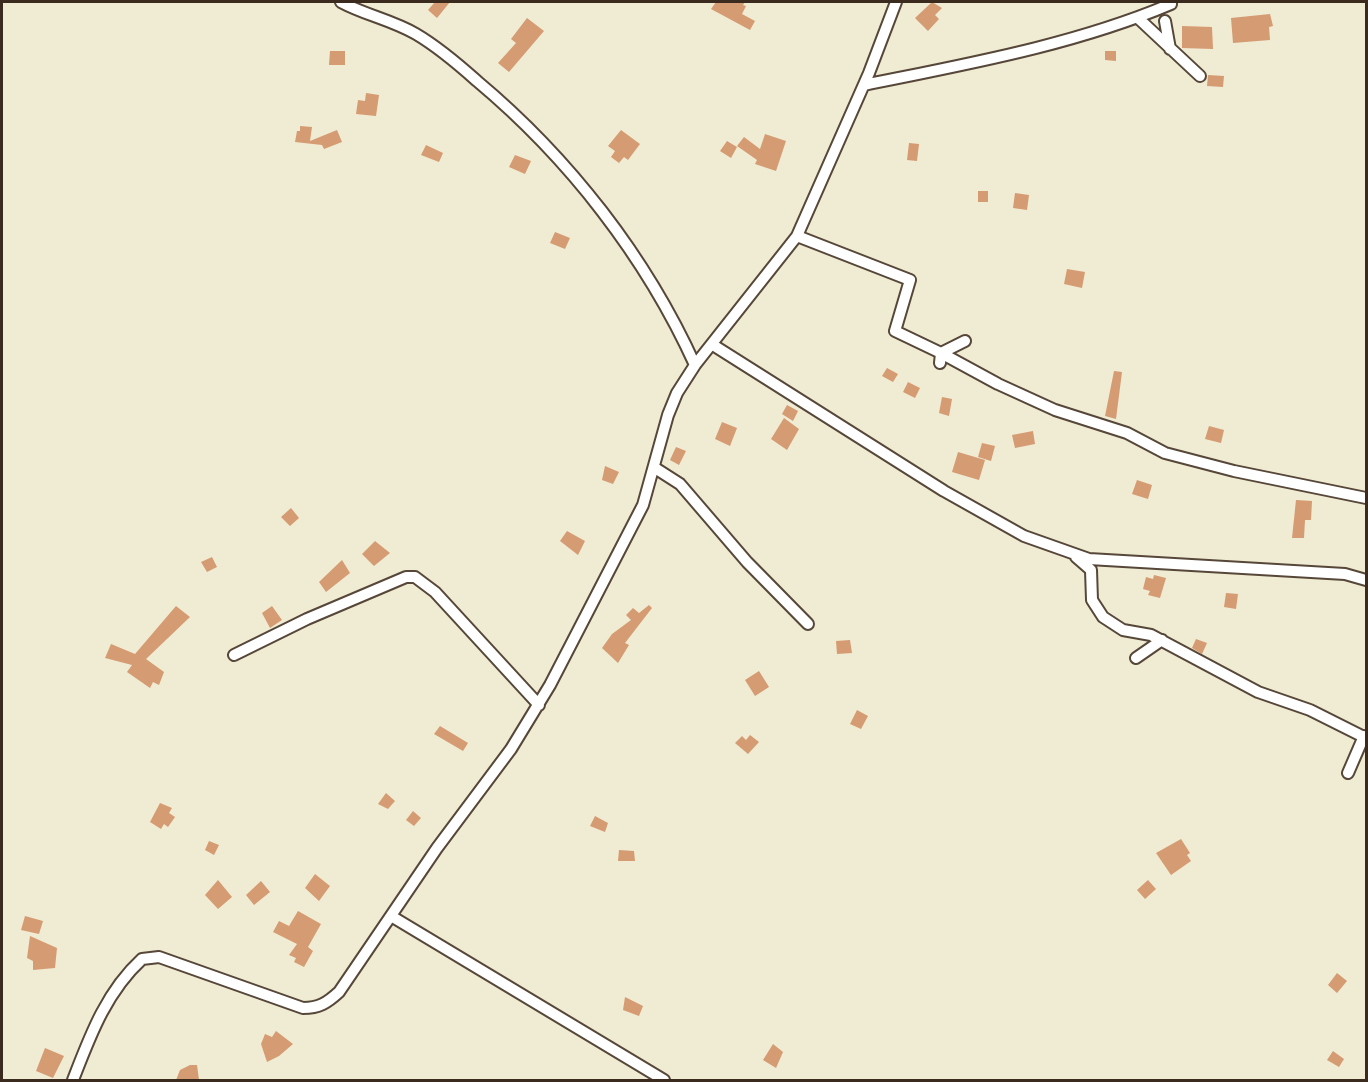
<!DOCTYPE html>
<style>
body{margin:0}
#map{position:relative;width:1368px;height:1082px;overflow:hidden;background:#f0ebd3;font-family:Sriracha,sans-serif}
canvas{display:block}
.frame{position:absolute;inset:0;border:3px solid #3b2a1e;pointer-events:none}
</style>
<div id="map">
<canvas width="1368" height="1082"></canvas>
<div class="frame"></div>
</div>
<script>
const ctx = document.querySelector('canvas').getContext('2d');
ctx.lineJoin = 'round';
function fill(path, color) { ctx.fillStyle = color; ctx.fill(path, 'evenodd'); }
function trace(path, color, width, dash) { ctx.strokeStyle = color; ctx.lineWidth = width; ctx.lineCap = dash ? 'butt' : 'round'; ctx.setLineDash(dash || []); ctx.stroke(path); }
fill(new Path2D(`
 M435,2h15l-13,16 -9,-8z
 M716,2h29l-2,3 3,1 -4,8 13,7 -5,9 -39,-21z
 M932,2l10,6 -7,7 4,4 -11,12 -13,-13z
 M1270,14l3,12 -4,1 1,13 -37,3 -2,-25z
 M527,18l17,13 -35,41 -11,-9 18,-20 -5,-4z
 M1182,26l30,1 1,22 -31,-1z
 M330,51h15v14h-16z
 M1105,51h11v10l-11,-1z
 M1208,75l16,1 -1,11 -16,-1z
 M366,93l13,2 -3,21 -20,-2 2,-14 7,1z
 M300,126l12,1 -2,14 27,-11 5,12 -18,7 -2,-4 -27,-3 2,-11h3z
 M621,130l19,14 -12,16 -4,-3 -5,6 -8,-6 4,-6 -7,-5z
 M765,134l21,7 -10,30 -21,-7 2,-4 -20,-14 7,-9 16,12z
 M727,141l10,6 -6,11 -11,-7z
 M909,143l10,1 -2,17 -10,-1z
 M426,145l17,8 -4,9 -18,-7z
 M515,155l16,6 -6,13 -16,-7z
 M978,191h10v11h-10z
 M1015,193l14,2 -2,15 -14,-2z
 M555,232l15,6 -5,11 -15,-6z
 M1067,269l18,3 -3,16 -18,-4z
 M887,368l11,6 -5,8 -11,-6z
 M1114,371l8,1 -6,47 -11,-3z
 M908,382l12,6 -5,10 -12,-6z
 M942,397l10,2 -3,17 -10,-3z
 M787,405l11,6 -5,10 -11,-7z
 M784,418l15,11 -12,21 -16,-11z
 M722,422l15,6 -7,18 -15,-7z
 M1209,426l15,4 -3,13 -16,-4z
 M1033,431l2,13 -20,4 -3,-13z
 M982,443l13,3 -4,15 -13,-4z
 M676,447l10,4 -7,14 -9,-5z
 M958,452l27,8 -6,20 -27,-8z
 M605,466l14,6 -6,12 -11,-4z
 M1137,480l15,5 -4,14 -16,-5z
 M1296,500l16,1 -1,19h-6l-1,18h-12z
 M291,508l8,10 -9,8 -9,-9z
 M567,531l18,10 -7,14 -18,-14z
 M375,541l15,12 -16,13 -12,-12z
 M212,557l5,10 -10,5 -6,-10z
 M342,560l8,13 -24,19 -7,-10z
 M1154,575l12,3 -6,20 -12,-3 2,-4 -7,-2 3,-12 7,2z
 M1226,593l12,1 -2,15 -12,-2z
 M649,605l3,3 -27,35 4,2 -11,18 -16,-15 10,-14 19,-14 -5,-5 7,-7 6,5z
 M176,606l14,11 -44,42 18,13 -5,13 -6,-3 -3,6 -23,-16 5,-7 -27,-7 6,-14 24,10z
 M272,606l10,14 -12,8 -8,-15z
 M1196,639l11,4 -5,11 -10,-6z
 M850,640l2,13 -15,1 -1,-13z
 M759,671l10,16 -14,9 -10,-16z
 M857,710l11,6 -7,13 -11,-5z
 M440,726l28,17 -5,8 -29,-17z
 M750,735l9,7 -11,12 -13,-11 7,-7 4,4z
 M386,793l9,8 -7,8 -10,-5z
 M160,803l12,5 -3,5 6,4 -7,10 -4,-3 -3,5 -11,-7z
 M413,811l8,7 -7,8 -8,-6z
 M595,816l13,7 -3,9 -15,-6z
 M1181,839l9,14 -3,2 4,6 -20,14 -15,-22z
 M209,841l10,4 -5,10 -9,-5z
 M619,850l15,1 1,10h-17z
 M315,874l15,12 -11,15 -14,-13z
 M218,880l14,17 -14,12 -13,-14z
 M1148,880l8,9 -11,10 -8,-9z
 M261,881l9,11 -16,13 -8,-10z
 M298,911l23,13 -13,23 5,4 -9,16 -10,-5 2,-4 -7,-3 8,-11 -24,-12 6,-11 10,5z
 M25,916l18,5 -4,13 -18,-4z
 M30,936l27,12 -2,20 -22,2v-9l-6,-3z
 M1337,973l10,8 -10,12 -9,-8z
 M625,997l18,9 -4,10 -16,-6z
 M276,1031l17,13 -14,12 -12,6 -6,-18 4,-10 7,3z
 M773,1044l10,8 -7,16 -13,-8z
 M45,1048l19,8 -11,22 -17,-7z
 M1333,1051l11,8 -5,8 -12,-7z
 M190,1065h7l2,15h-23l4,-10z`), '#d59b72');
const minor = new Path2D(`
 M341,2c24,13 51,18 75,32 22,13 42,30 61,47 92,77 169,176 218,284
 M1138,18l62,58
 M1165,21l5,28
 M864,85c103,-21 210,-40 307,-81
 M797,236l113,44 -15,51 46,22 24,-12
 M713,345l231,146 80,45 65,23 256,15 21,6
 M940,363l1,-10 57,31 57,26 72,23 38,20 69,18 132,27
 M655,468l25,16 67,78 61,62
 M1076,557l15,13 1,30 11,17 20,13 28,5 107,57 52,18 56,28
 M234,655l73,-36 99,-42h9l20,15 104,113
 M1136,658l26,-18
 M1348,773l16,-37
 M391,916l273,164
 M73,1080c17,-44 33,-88 69,-121l17,-2 144,51c16,0 24,-5 36,-16l98,-144 74,-99 39,-64 93,-180 25,-90 9,-22 18,-28 102,-129 72,-163 27,-71`);
trace(minor, '#564739', 14);
trace(minor, '#fff', 10);
</script>
